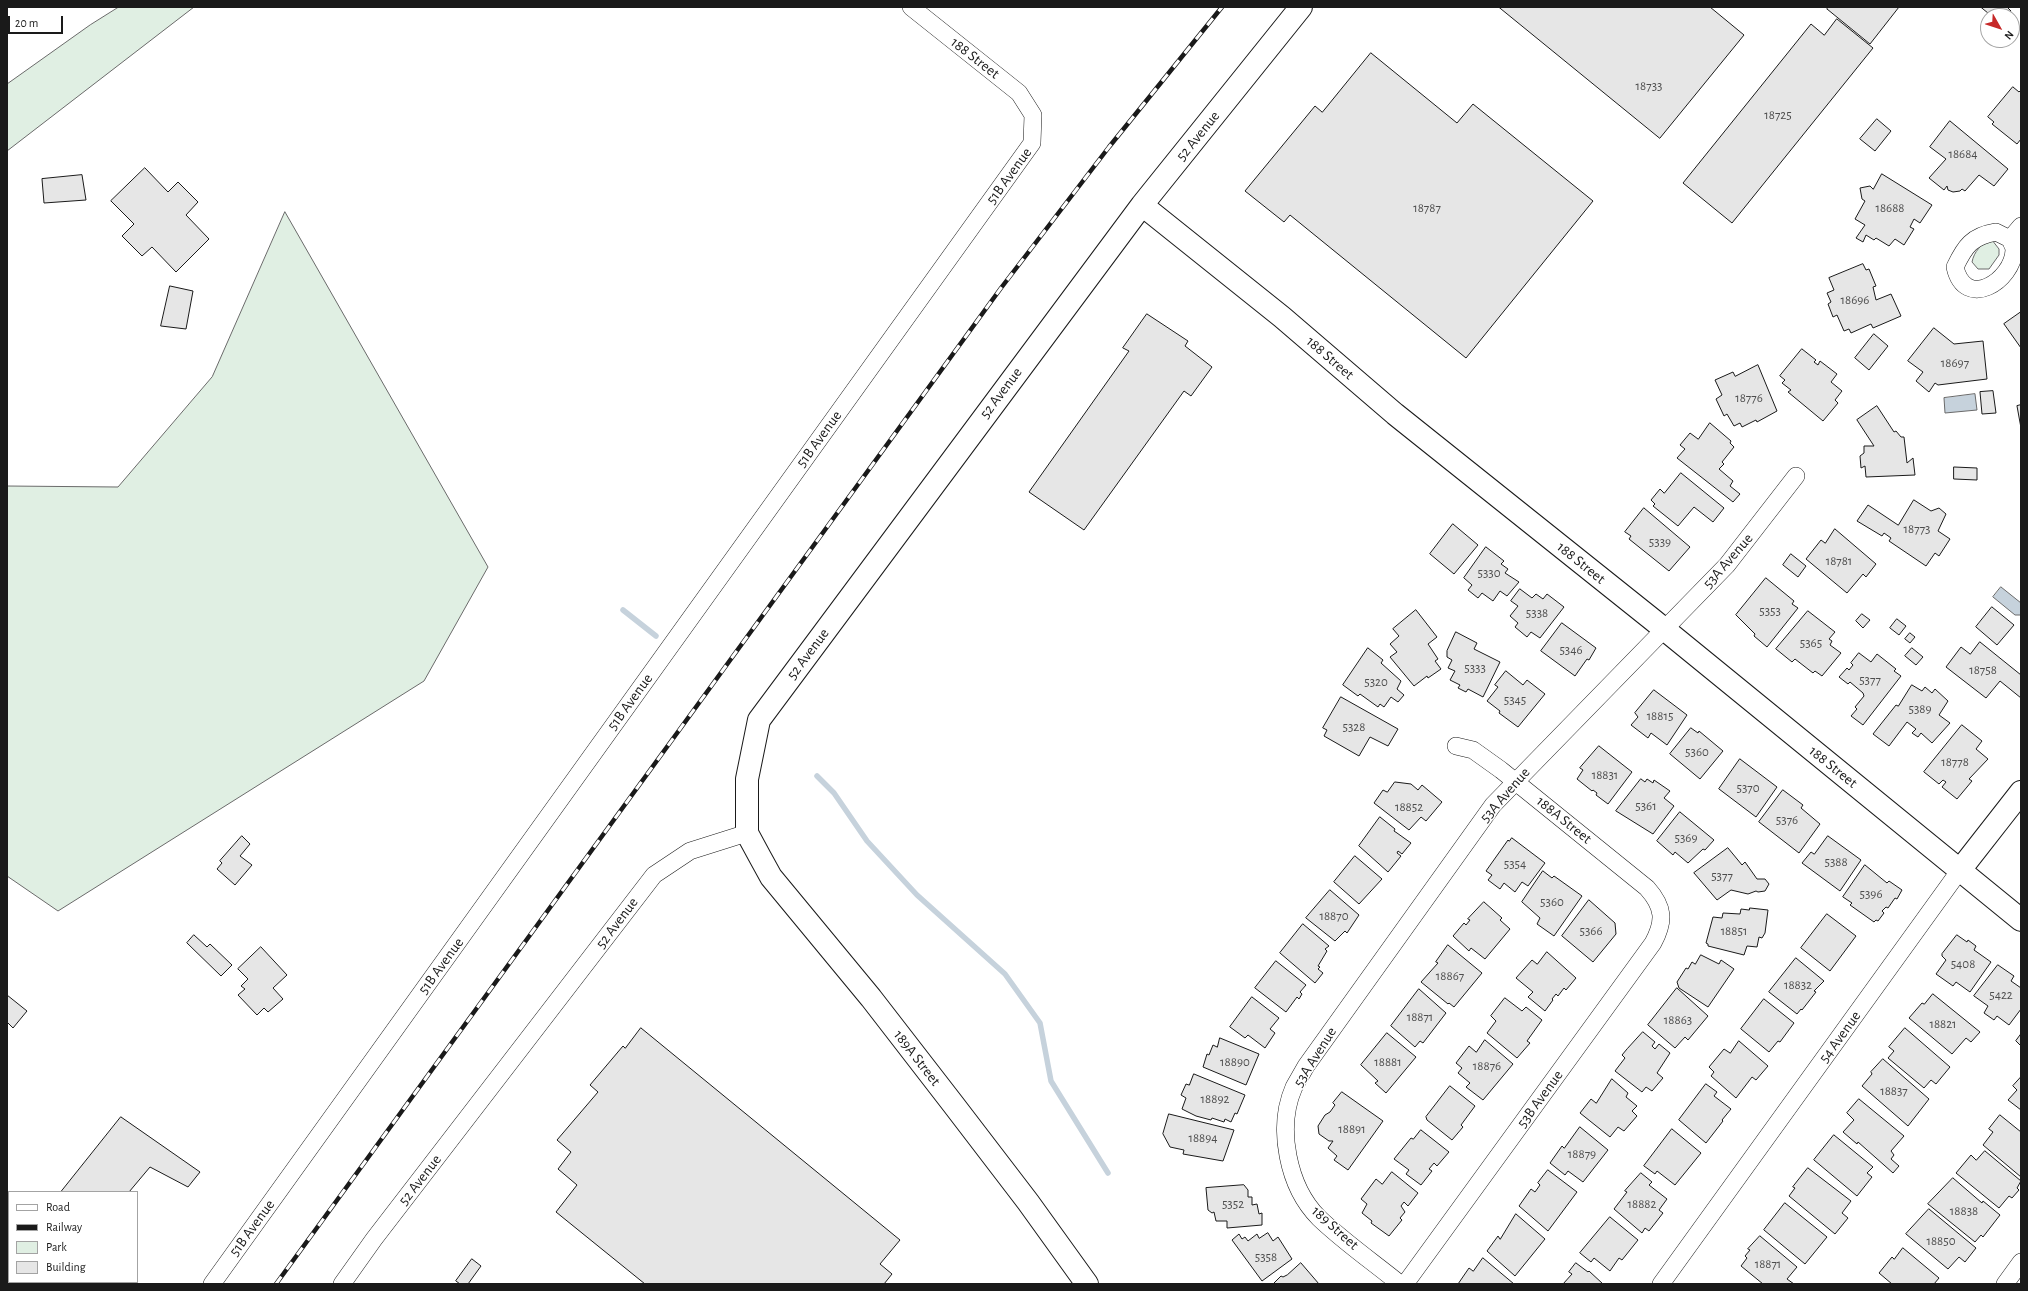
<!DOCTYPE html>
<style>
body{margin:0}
#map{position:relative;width:2028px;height:1291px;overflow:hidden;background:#fff;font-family:"Alegreya Sans",sans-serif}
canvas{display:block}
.frame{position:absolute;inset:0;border:8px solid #1a1a1a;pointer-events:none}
.legend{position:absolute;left:8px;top:1191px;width:130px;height:92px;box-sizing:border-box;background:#fff;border:1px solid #a3a3a3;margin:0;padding:5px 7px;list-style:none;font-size:12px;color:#1a1a1a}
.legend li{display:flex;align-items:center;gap:8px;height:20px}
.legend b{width:20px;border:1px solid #a3a3a3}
.north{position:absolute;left:1980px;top:8px;width:40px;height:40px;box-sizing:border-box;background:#fff;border:1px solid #a3a3a3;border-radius:50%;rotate:129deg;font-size:11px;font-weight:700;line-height:16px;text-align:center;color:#1a1a1a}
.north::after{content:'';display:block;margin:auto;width:14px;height:18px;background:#c62828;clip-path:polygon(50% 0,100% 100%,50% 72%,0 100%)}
.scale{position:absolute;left:8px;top:16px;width:55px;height:18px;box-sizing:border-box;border:2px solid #1a1a1a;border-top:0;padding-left:5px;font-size:12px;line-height:14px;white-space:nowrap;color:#1a1a1a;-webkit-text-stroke:3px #fff;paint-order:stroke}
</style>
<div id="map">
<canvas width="2028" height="1291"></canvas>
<div class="frame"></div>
<ul class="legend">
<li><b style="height:5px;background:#fff"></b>Road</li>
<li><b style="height:5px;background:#1a1a1a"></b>Railway</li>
<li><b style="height:11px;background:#e0efe3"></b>Park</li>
<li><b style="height:11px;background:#e6e6e6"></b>Building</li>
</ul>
<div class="north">N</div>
<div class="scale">20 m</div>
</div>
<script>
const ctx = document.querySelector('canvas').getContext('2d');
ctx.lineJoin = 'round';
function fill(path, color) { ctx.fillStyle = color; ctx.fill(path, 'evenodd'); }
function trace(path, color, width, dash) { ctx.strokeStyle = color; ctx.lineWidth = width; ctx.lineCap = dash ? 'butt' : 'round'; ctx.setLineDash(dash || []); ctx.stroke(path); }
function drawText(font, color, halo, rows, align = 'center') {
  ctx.font = font + ' "Alegreya Sans",sans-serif'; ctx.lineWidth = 3; ctx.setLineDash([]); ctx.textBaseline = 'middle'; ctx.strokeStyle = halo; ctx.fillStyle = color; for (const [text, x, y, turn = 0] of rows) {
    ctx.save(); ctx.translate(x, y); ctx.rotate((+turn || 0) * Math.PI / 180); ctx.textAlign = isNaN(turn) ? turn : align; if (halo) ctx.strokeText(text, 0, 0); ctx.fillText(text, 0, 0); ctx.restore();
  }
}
const green = new Path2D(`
 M119,7h75l-187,144v-67l83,-59z
 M285,212l203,355 -64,114 -366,230 -51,-35v-390l111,1 94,-110z
 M1992,240l7,9v6l-10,14h-11l-6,-7c2,-10 9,-19 20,-22z`);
fill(green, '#e0efe3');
trace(green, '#6a6a6a', 1);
const water = new Path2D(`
 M1975,394l2,16 -32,3 -1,-15z
 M2001,587l20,16v12h-6l-22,-18z`);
fill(water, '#c6d2dc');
trace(water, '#6a6a6a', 1);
trace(new Path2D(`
 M623,610l33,26
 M817,776l17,17 33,48 50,54 88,79 35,49 11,58 57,92`), '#c6d2dc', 5.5);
const building = new Path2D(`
 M1499,7h211l34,28 -84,103z
 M1829,7h70l-29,37 -43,-35z
 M1981,7h28l-1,1 3,3 -4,5h-15z
 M1837,19l36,29 -141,175 -49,-40 128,-159 13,11z
 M1371,53l86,70 16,-19 120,97 -127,157 -176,-143 -6,7 -39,-31 70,-85 7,6z
 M2013,87l6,5 2,-2v49l-4,5 -25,-20 2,-2 -6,-5z
 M1877,119l14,12 -16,20 -15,-12z
 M1950,121l58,48 -14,17 -15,-11 -14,16 -3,-2 -2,2 -7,1 -5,-2 -1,-4 -3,4 -15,-12 17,-19 -16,-12z
 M145,168l23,24 10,-10 20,20 -12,13 23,24 -33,33 -24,-25 -10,9 -20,-20 12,-12 -23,-23z
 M1882,174l50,31 -12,18 -6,-4 -4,8 4,2 -10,16 -9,-6 -6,7 -13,-8 -2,2 -8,-5 -3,7 -7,-4 9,-13 -10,-6 10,-18 -3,-2 -2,-11 10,-2 3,3z
 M82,175l4,25 -42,3 -2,-24z
 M1863,264l3,6 3,-1 7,17 -3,1 3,13 15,-6 10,22 -28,12 -2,-4 -20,9 -2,-4 -5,2 -7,-16 -4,2 -5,-13 3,-2 -4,-9 7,-3 -5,-12z
 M170,286l23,5 -7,38 -25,-3z
 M2021,312v36l-17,-24z
 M1147,314l41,27 -3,5 27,21 -21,29 -7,-5 -100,139 -55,-38 100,-141 -6,-3z
 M1934,328l20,16 29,-3 4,38 -49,6 -3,-2 -6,9 -13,-11 7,-9 -15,-11z
 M1874,334l14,12 -19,24 -14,-12z
 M1802,349l14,11 -2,2 4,3 2,-4 17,13 -6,8 11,9 -7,9 3,3 -15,18 -35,-29 3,-2 -9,-7 3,-3 -5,-4z
 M1758,365l19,46 -20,11 -1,-2 -14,7 -2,-4 -6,3 -7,-12 -3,2 -8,-17 6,-4 -7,-15 18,-8 2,4z
 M1993,391l3,22 -14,1 -2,-22z
 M2021,405v23l-4,-22z
 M1877,406l17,26 2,-1 5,6h3l3,26 6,-5 2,17 -49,2 -1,-11 -4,2 -1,-12 4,-3v-7h10l-17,-26z
 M1710,423l21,18 -1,2 4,4 -12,15 2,2 -5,5 14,12 -3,5 10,8 -7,8 -56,-44 8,-9 -5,-4 10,-12 8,6z
 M1954,467l23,1v12l-23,-1z
 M1681,473l43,35 -11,14 -19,-15 -16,19 -25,-20 2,-2 -4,-4 9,-11 4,4z
 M1914,500l17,11 8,-3 7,6 -8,17 12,8 -11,17 -4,-3 -9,13 -37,-25 2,-3 -7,-5 -2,3 -25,-15 11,-16 30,20z
 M1644,508l46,39 -21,24 -40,-32 2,-3 -6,-4z
 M1453,524l25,21 -24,29 -24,-20z
 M1835,529l41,35 -10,13 -3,-3 -16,19 -41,-34 15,-19 4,3z
 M1486,547l18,14 -3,3 7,5 -3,4 14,9 -12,14 -7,-5 -7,10 -11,-8 -4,5 -10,-8 4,-5 -8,-7z
 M1791,554l15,12 -8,11 -15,-12z
 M1766,578l28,23 -2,3 6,4 -31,39 -13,-11 1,-2 -19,-19z
 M1520,589l12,9 4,-4 7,5 4,-5 17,13 -24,31 -9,-6 -4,5 -12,-10 3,-4 -8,-7 8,-10 -7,-5z
 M1992,607l22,18 -17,20 -21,-18z
 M1416,610l21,27 -9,7 10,15 -3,2 6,8 -13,9 -1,-2 -13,10 -24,-29 7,-5 -7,-8 9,-8 -6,-7z
 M1808,611l27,21 -6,7 3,2 -2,4 11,8 -19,23 -7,-5 -2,2 -18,-14 -3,3 -16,-13z
 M1862,614l8,6 -7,8 -7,-7z
 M1897,619l9,7 -7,9 -9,-7z
 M1562,623l34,25 -7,12 -2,-1 -12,17 -34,-25z
 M1456,632l21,11 -3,6 26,13 -17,35 -15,-8 -2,3 -8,-4 2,-3 -10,-5 5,-9 -7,-3 4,-8 -5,-3v-6z
 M1910,633l5,4 -5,6 -5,-4z
 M1980,642l41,33v23l-21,-17 -14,17 -40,-31 15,-20 9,7z
 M1368,648l15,12 -2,3 20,18 -4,8 7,6 -6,7 -7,-5 -7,10 -4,-3 -2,3 -18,-13 -2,2 -15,-11z
 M1912,648l11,9 -7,8 -11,-9z
 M1859,653l12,9 6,-8 19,15 -2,2 7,5 -38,49 -12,-9 6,-7 -2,-2 9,-11 -1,-3 -13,-11 -2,2 -9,-7 8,-9 2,2 4,-5 -2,-2z
 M1506,671l17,14 4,-5 18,14 -27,33 -19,-14 1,-2 -13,-10 11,-14 -3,-2z
 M1912,685l10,6 3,-4 7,6 3,-4 13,12 -9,14 11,8 -18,20 -11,-10 -3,4 -6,-4 4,-4 -9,-7 -18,24 -16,-12 23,-29 2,1z
 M1654,690l33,25 -20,30 -16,-12 -3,5 -17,-13 7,-8 -3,-4z
 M1341,697l57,32 -10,17 -18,-9 -11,19 -35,-20 3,-6 -4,-2z
 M1962,725l20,16 -6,8 12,10 -19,20 3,2 -15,18 -15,-12 4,-5 -3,-2 -4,4 -15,-12z
 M1691,728l7,5 1,-2 24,20 -23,28 -30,-25z
 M1599,746l33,26 -24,32 -12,-9 1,-2 -4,-3 -1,1 -15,-12 6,-9 -3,-2z
 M1740,759l37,28 -21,30 -37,-28z
 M1641,779l4,3 2,-3 6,4 1,-3 16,11 -6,7 10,8 -21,28 -37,-23z
 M1395,782l16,2 7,6 4,-5 20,17 -16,19 -5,-4 -12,13 -35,-27 9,-13 4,2z
 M1783,790l20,15 -2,3 19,16 -21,29 -40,-31z
 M1680,812l34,28 -9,10 -2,-1 -15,14 -13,-11 -2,3 -16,-14z
 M1380,817l15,12 -1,2 3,2 14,10 -9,11 -4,-3 -1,2 4,3 -13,16 -29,-26z
 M242,836l8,8 -10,12 12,9 -17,20 -18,-16 5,-6 -2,-2z
 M1828,836l33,24 -21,31 -38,-28 9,-11 3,2z
 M1512,838l33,25 -17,23 -6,-4 -7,10 -11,-9 -4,6 -12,-9 4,-5 -6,-4 22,-31 1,1z
 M1728,848l14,17 3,-3 12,17h8l4,5 -4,7 -7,1 -2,-1 -8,3 -17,-4 -14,10 -23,-27z
 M1355,856l27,23 -23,25 -25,-22z
 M1865,865l22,18 2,-2 13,9 -5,9 -2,-1 -7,10 -2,-1 -4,4 2,2 -6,8 -2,-1 -2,2 -24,-17 2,-2 -9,-6z
 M1543,871l9,7 2,-2 28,20 -28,40 -17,-12 3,-6 -18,-16z
 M1330,890l29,25 -12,18 -2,-2 -10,10 -29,-23z
 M1589,900l26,23 1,11 -23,28 -31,-26z
 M1484,902l18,16 -2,2 10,9 -25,30 -14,-11 -2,3 -16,-15 11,-13 2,2 4,-5 -2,-1z
 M1750,908l18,2 -3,23 -3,5 -3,-1 -2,10 -10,-1 -3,9 -36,-9v-2l-2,-1 7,-26 9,1 1,-5 17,1 1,-5 8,1z
 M1827,914l29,22 -26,35 -29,-23z
 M1303,924l26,22 -4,3 2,2 -9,15 2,1 -2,2 5,4 -8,10 -35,-30z
 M194,935l13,12 3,-3 22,21 -11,11 -34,-33z
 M1957,935l10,7 1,-2 8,6 -2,4 17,12 -21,30 -14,-10 -3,4 -17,-12 10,-14 -4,-4v-2z
 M1448,945l34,28 -28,34 -5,-4 -1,1 -27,-22 17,-19 -2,-1z
 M261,947l26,28 -14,13 10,11 -15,13 -4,-4 -7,7 -19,-20 7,-6 -4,-3 7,-7 -10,-10z
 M1547,952l29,26 -10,12 -2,-2 -6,8 -2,-2 -4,5 1,1 -8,11 -17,-14 5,-5 -17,-14 16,-18 5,4z
 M1701,955l18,9 2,-4 13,9 -26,38 -29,-19 -2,-6 9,-14 2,1 4,-7 3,2z
 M1796,958l28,23 -10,10 2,1 -14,18 -1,-1 -4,5 -28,-22z
 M1276,961l30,24 -6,7 2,2 -3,5 -2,-2 -11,15 -31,-24z
 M1998,965l16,11 -3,5 10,7v21l-12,16 -12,-9 -3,4 -10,-7 4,-7 -14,-10z
 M1677,988l31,28 -20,24 -3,-3 -10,11 -27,-23z
 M1419,989l27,24 -23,30 -3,-2 -5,6 -24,-21z
 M1933,994l47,38 -9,10 -5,-4 -14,16 -43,-36 13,-15 2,1z
 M7,995l20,16 -14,17 -6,-6z
 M1252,997l27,21 -9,11 5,4 -10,15 -17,-13 -3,3 -15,-11z
 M1505,998l17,13 4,-4 16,13 -15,21 3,2 -13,15 -30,-25 9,-12 -5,-5z
 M1764,999l30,24 -14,19 -2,-1 -9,11 -28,-23z
 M641,1028l259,212 -20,24 12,10 -8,10h-239l-89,-72 21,-27 -19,-16 13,-17 -14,-12 41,-48 -8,-7 33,-39 2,2z
 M1905,1028l45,39 -14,17 -5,-4 -7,8 -36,-30 6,-7 -5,-4z
 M1643,1032l12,10 -3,4 3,3 4,-5 11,9 -13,20 6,5 -11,13 -6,-4 -4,5 -27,-21 10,-13 -3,-3 5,-6z
 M1387,1033l29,24 -30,36 -11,-10 3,-2 -17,-16z
 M2021,1034v12l-5,-5z
 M1220,1038l39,16 -13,31 -43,-18 4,-13 2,1 4,-10 4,2z
 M1485,1040l28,24 -30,36 -17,-13 4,-4 -12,-10 4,-5 -6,-5 13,-17 7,6z
 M1739,1041l29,25 -12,14 -4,-3 -16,21 -25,-22 3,-4 -5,-5 15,-18 6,4z
 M1883,1059l46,40 -21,27 -46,-40 10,-12 -1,-2z
 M1194,1074l51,21 -8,19 -2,-1 -4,9 -6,-3 -1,3 -12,-4 -1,2 -15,-4 -14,-7 4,-11 -5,-3 5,-11 3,1z
 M2021,1077v33l-13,-10 9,-10 -4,-4z
 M1612,1079l16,14 -2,4 11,9 -5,5 5,5 -13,15 -6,-4 -8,10 -30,-24 11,-14 5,4z
 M1706,1084l11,8 -3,4 17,13 -9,11 1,1 -17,22 -27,-23z
 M1450,1086l25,20 -14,19 2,2 -11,13 -25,-20 -1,-3z
 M1342,1092l41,29 -35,49 -14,-10 3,-4 -9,-8 5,-7h-4l-10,-7 -1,-8 7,-11 5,-3 5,-7 -2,-2z
 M1859,1099l45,37 -13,15 3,4 -3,4 8,7 -6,7 -35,-31 -1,2 -14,-12 11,-12 -7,-7z
 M1169,1114l65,16 -11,31 -40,-7 1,-4 -14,-3 -7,-13z
 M2000,1115l21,17v45l-38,-32 10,-13 -4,-3z
 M121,1117l79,55 -12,15 -38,-20 -21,25h-68z
 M1580,1127l28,23 -25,32 -15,-11 -3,4 -15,-12 12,-17 2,2z
 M1672,1129l29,24 -26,32 -18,-14 -2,3 -11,-8z
 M1421,1130l28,22 -12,14 -3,-3 -5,6 3,2 -11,14 -15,-11 3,-4 -15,-11 17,-21 2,1z
 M1834,1135l39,32 -6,6 5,4 -15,19 -43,-36z
 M1985,1151l36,30 -4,7 2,2 -7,8 -3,-2 -10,12 -43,-35 15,-18 5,5z
 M1808,1168l43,33 -9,12 6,5 -13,16 -46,-38 6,-8 -2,-1z
 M1548,1170l29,22 -29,39 -29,-25 12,-17 4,3 5,-7 -2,-2z
 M1392,1172l26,21 -10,13 -4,-4 -3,4 4,6 -5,6 2,2 -13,16 -18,-13 1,-2 -10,-8 5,-9 -6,-5 15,-20 6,5z
 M1641,1173l11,9 -3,3 18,14 -8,11 4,3 -14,18 -4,-3 -3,5 -28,-24 13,-17 -2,-1z
 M1953,1178l29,25 1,-2 17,14 -17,22 -2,-2 -6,7 -47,-38z
 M1244,1185l4,5v7h4v8l5,-1 2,10 3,-1v12l-35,3v-7h-11l-2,-9 -2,1 -4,-3 -2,-22z
 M1785,1203l42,34 -22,27 -41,-34z
 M1929,1209l47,39 -11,14 -6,-5 -11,12 -42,-35z
 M1516,1214l29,25 -30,37 -28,-25 11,-15 2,3z
 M1610,1217l28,23 -16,20 -3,-2 -9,13 -16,-13 -3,4 -11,-9z
 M1268,1233l5,8 5,-4 14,22 -30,22 -30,-41 7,-6 3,5 3,-2 3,4 9,-7 2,4z
 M1760,1236l37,31 -10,12 7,5h-31l-22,-18 6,-8 -2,-2 5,-6 -2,-1z
 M1903,1248l36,30 -5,6h-42l-13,-11 13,-16 2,2z
 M1483,1258l31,26h-56l11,-16 4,3z
 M472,1259l9,7 -13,18h-8l-4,-3z
 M1301,1263l18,21h-46l8,-8 2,1 4,-2z
 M1576,1263l12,9 1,-1 14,13h-40l9,-10 -3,-2z`);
fill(building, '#e6e6e6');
trace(building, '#1a1a1a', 1);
const street = new Path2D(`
 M1996,232l14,7c1,3 4,8 4,11 -1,31 -49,61 -59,17 10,-21 17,-31 41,-35z
 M2010,239l11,-13
 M212,1284l820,-1141 1,-28 -14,-22 -108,-86
 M342,1284l32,-45 280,-364 36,-24 57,-18
 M1400,1284c-27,-22 -56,-42 -81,-66 -31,-31 -43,-90 -25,-131 4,-7 8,-14 12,-21l187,-261 234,-240 69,-89
 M1405,1284l248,-341c12,-22 11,-36 -6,-55l-146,-118 -28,-20 -17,-4
 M1661,1284l299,-414
 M2005,1284l16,-22`);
const secondary = new Path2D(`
 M1142,205l140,112 113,97 258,206 368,300
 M1960,870l61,-78
 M1087,1284l-59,-82 -75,-98 -82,-106 -100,-121 -11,-20 -13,-24v-54l12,-59 383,-515 159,-198`);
trace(street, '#1a1a1a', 18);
trace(secondary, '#1a1a1a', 24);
trace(street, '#fff', 17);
trace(secondary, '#fff', 22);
const rail = new Path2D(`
 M276,1284l725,-996 108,-141 113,-140`);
trace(rail, '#1a1a1a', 4.5);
trace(rail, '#fff', 3, [9]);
drawText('13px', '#4d4d4d', null, [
 ["18733",1649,86],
 ["18725",1778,115],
 ["18684",1963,154],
 ["18787",1427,208],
 ["18688",1890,208],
 ["18696",1855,300],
 ["18697",1955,363],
 ["18776",1749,398],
 ["18773",1917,529],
 ["5339",1660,542],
 ["18781",1839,561],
 ["5330",1489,573],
 ["5353",1770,611],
 ["5338",1537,613],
 ["5365",1811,643],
 ["5346",1571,650],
 ["5333",1475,668],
 ["18758",1983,670],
 ["5377",1870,680],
 ["5320",1376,682],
 ["5345",1515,700],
 ["5389",1920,709],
 ["18815",1660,716],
 ["5328",1354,727],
 ["5360",1697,752],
 ["18778",1955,762],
 ["18831",1605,775],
 ["5370",1748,788],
 ["5361",1646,806],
 ["18852",1409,807],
 ["5376",1787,820],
 ["5369",1686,838],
 ["5388",1836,862],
 ["5354",1515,864],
 ["5377",1722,876],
 ["5396",1871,894],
 ["5360",1552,902],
 ["18870",1334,916],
 ["5366",1591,931],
 ["18851",1734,931],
 ["5408",1963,964],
 ["18867",1450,976],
 ["18832",1798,985],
 ["5422",2001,995],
 ["18871",1420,1017],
 ["18863",1678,1020],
 ["18821",1943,1024],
 ["18890",1235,1062],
 ["18881",1388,1062],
 ["18876",1487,1066],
 ["18837",1894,1091],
 ["18892",1215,1099],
 ["18891",1352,1129],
 ["18894",1203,1138],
 ["18879",1582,1154],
 ["5352",1233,1204],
 ["18882",1642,1204],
 ["18838",1964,1211],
 ["18850",1941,1241],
 ["5358",1266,1257],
 ["18871",1768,1264]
]);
drawText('15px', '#1a1a1a', '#fff', [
 ["188 Street",975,58,38],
 ["52 Avenue",1198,136,-51],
 ["51B Avenue",1009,176,-54],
 ["188 Street",1330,358,41],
 ["52 Avenue",1001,393,-53],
 ["51B Avenue",819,439,-54],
 ["53A Avenue",1728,561,-49],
 ["188 Street",1581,563,39],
 ["52 Avenue",808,654,-53],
 ["51B Avenue",630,702,-54],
 ["188 Street",1833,767,39],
 ["53A Avenue",1505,795,-49],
 ["188A Street",1564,820,39],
 ["52 Avenue",617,923,-53],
 ["51B Avenue",441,966,-54],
 ["54 Avenue",1840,1037,-54],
 ["53A Avenue",1315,1057,-58],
 ["189A Street",917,1058,52],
 ["53B Avenue",1540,1099,-54],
 ["52 Avenue",420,1180,-52],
 ["51B Avenue",252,1228,-54],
 ["189 Street",1335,1228,42]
]);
</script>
